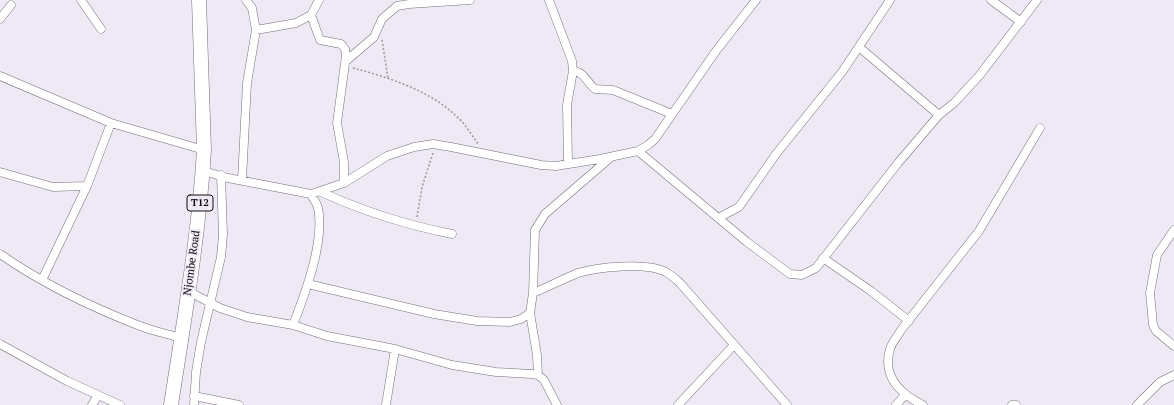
<!DOCTYPE html>
<style>
body{margin:0}
canvas{display:block;background:#efe8f5}
</style>
<canvas width="1174" height="405"></canvas>
<script>
const ctx = document.querySelector('canvas').getContext('2d');
ctx.lineJoin = 'round';
function trace(path, color, width, dash) { ctx.strokeStyle = color; ctx.lineWidth = width; ctx.lineCap = dash ? 'butt' : 'round'; ctx.setLineDash(dash || []); ctx.stroke(path); }
function drawText(font, color, halo, rows, align = 'center') {
  ctx.font = font + ' "PT Serif",serif'; ctx.lineWidth = 3.5; ctx.setLineDash([]); ctx.textBaseline = 'middle'; ctx.strokeStyle = halo; ctx.fillStyle = color; for (const [text, x, y, turn = 0] of rows) {
    ctx.save(); ctx.translate(x, y); ctx.rotate((+turn || 0) * Math.PI / 180); ctx.textAlign = isNaN(turn) ? turn : align; if (halo) ctx.strokeText(text, 0, 0); ctx.fillText(text, 0, 0); ctx.restore();
  }
}
const street = new Path2D(`
 M81,0l20,29
 M549,0l23,61 1,10 -6,34 1,58
 M991,0l30,22
 M311,15l9,25 21,4 4,5 1,7 -9,67 7,39v21
 M0,19l11,-14
 M256,30l40,-7 15,-8 8,-15
 M859,47l80,68
 M346,61l28,-24 8,-18 15,-13 12,-2 61,-4
 M573,71c12,1 14,12 22,18l18,1 59,24
 M0,76l111,47 93,27
 M638,151l109,91 43,32 12,1 14,-7 82,-105 41,-48 15,-12 25,-27 58,-76
 M203,171l25,7 83,16 33,-11 43,-27 27,-9 19,-3 18,3 90,18 15,1 44,-7 38,-8 10,-6 7,-6 61,-88 40,-51
 M0,172l53,15 34,-1
 M242,180l5,-97 9,-53 -4,-22 -6,-8
 M321,192c42,19 85,33 131,42
 M718,218l21,-11 37,-53 66,-82 48,-72
 M1174,230l-17,25 -7,38 3,32 3,6 18,15
 M0,254c43,30 91,53 140,72 13,5 28,8 41,12
 M823,258l48,33 38,30
 M42,280l45,-94 24,-63
 M308,284l126,30 43,7 33,1 11,-3 9,-6
 M188,291l32,17 27,9 46,8 34,11 68,13 57,16 44,7 36,2 6,1 6,5 13,25
 M533,293c15,-6 30,-14 45,-20 20,-6 69,-11 88,-1 5,3 10,7 14,11l107,122
 M293,325c12,-31 32,-83 25,-117 -1,-5 -5,-9 -7,-14
 M0,344l67,37 53,24
 M538,375l-1,-20 -7,-42 3,-20 2,-63 10,-16 65,-56
 M194,396l45,9
 M92,405l6,-10
 M194,405l2,-33 5,-30 20,-85 2,-22 -2,-60
 M386,405l9,-56
 M678,405l56,-60
 M896,405l9,-10
 M923,405c-23,-11 -41,-29 -33,-56 2,-7 8,-13 11,-19l78,-99 61,-103
 M1012,405h4
 M1137,405l23,-23 14,-7`);
const highway = new Path2D(`
 M171,405c13,-85 28,-170 33,-255l-5,-150`);
trace(street, '#746e79', 9);
trace(highway, '#746e79', 15);
trace(new Path2D(`
 M382,40l6,38
 M353,68c34,9 76,22 102,47 9,7 16,19 23,29
 M417,217l5,-30 11,-34`), '#9c97a0', 1.5, [2, 2]);
trace(street, '#fff', 8);
trace(highway, '#fff', 14);
for (const [x, y, w] of [
 [200,203,26]
]) { const box = new Path2D(); box.roundRect(x - w / 2, y - 8, w, 16, 3); ctx.fillStyle = '#efe8f5'; ctx.fill(box); trace(box, '#0e0c10', 1); }
drawText('bold 10px', '#0e0c10', null, [
 ["T12",200,203]
]);
drawText('11px', '#0e0c10', '#efe8f5', [
 ["Njombe Road",192,263,-82]
]);
</script>
